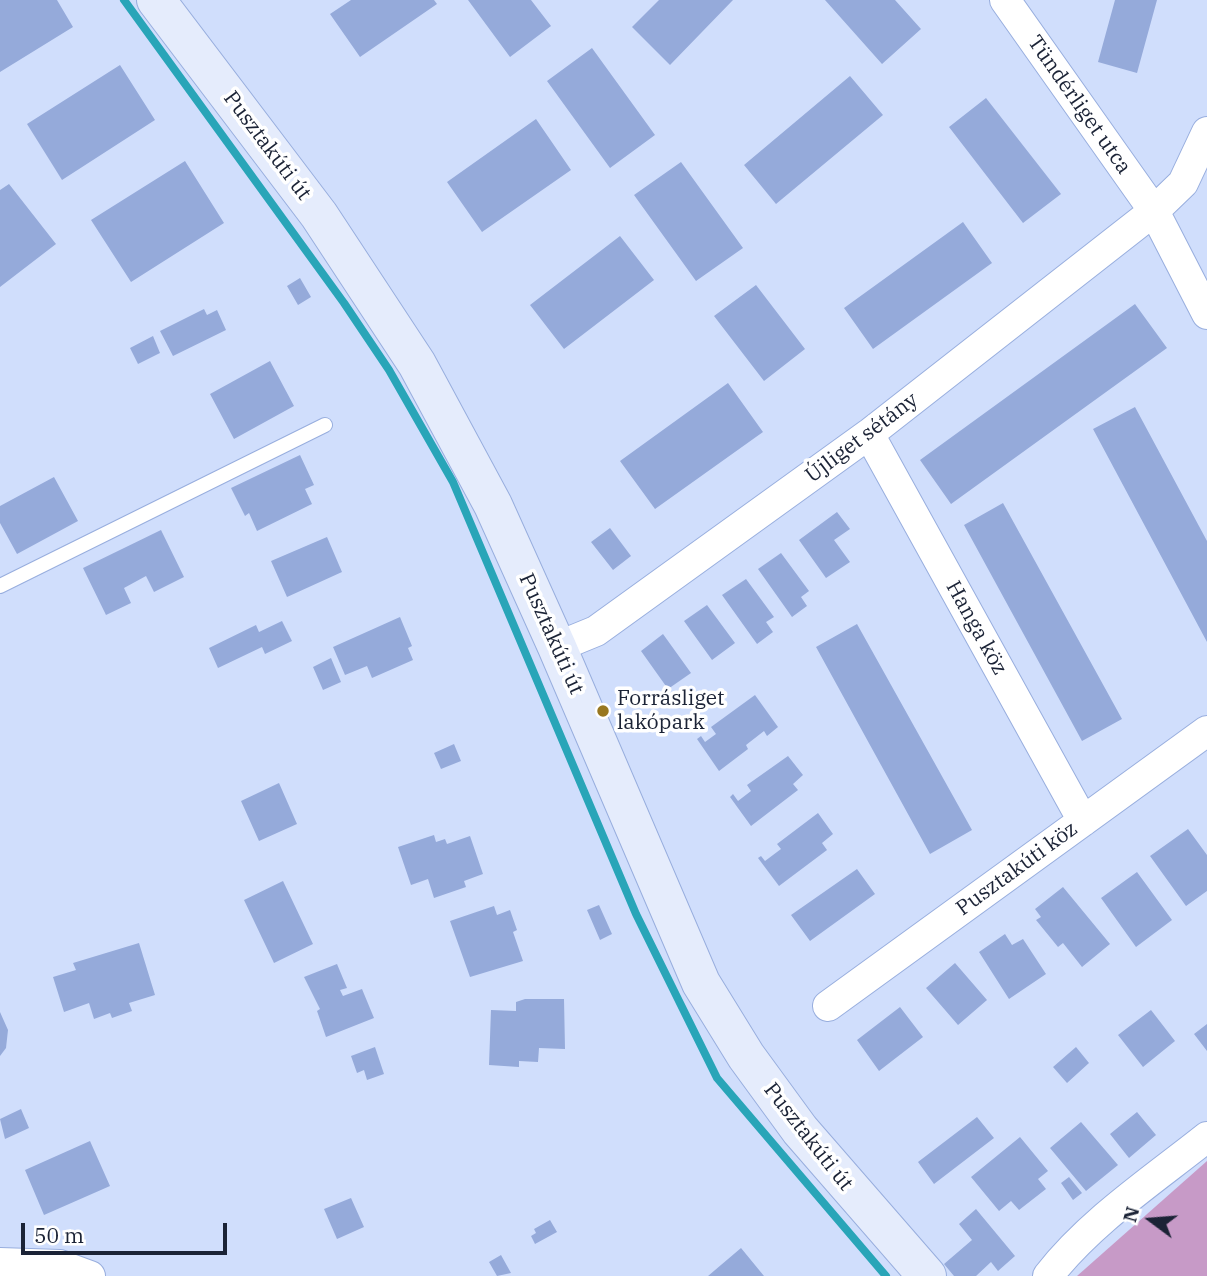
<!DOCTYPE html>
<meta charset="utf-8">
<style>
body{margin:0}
#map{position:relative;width:1207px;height:1276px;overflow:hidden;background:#d0defc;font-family:"IBM Plex Serif",serif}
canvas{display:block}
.north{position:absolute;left:1116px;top:1185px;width:70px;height:70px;-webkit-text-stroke:5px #fff;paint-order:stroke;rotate:286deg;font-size:19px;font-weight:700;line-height:28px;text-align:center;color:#1b2336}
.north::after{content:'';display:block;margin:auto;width:24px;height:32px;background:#1b2336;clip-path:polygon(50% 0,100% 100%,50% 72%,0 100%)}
.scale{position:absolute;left:21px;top:1223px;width:206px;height:32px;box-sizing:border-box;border:4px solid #1b2336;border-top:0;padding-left:9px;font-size:21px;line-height:24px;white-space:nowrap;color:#1b2336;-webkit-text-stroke:5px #fff;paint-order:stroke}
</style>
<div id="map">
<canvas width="1207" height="1276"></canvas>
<div class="north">N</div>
<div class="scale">50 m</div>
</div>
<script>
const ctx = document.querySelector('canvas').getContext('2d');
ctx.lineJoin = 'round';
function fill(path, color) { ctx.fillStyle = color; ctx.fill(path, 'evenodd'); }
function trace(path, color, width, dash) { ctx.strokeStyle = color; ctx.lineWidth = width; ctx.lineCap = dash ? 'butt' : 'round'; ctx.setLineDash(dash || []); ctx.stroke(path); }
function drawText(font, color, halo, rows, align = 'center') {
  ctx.font = font + ' "IBM Plex Serif",serif'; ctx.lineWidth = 7; ctx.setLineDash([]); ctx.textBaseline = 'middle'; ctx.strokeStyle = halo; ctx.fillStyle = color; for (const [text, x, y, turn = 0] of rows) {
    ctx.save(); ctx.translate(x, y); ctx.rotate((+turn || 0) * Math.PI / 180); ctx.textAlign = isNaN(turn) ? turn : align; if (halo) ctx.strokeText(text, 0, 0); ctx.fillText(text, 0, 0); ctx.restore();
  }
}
fill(new Path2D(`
 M1207,1161v115h-130z`), '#c79ac7');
trace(new Path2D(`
 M124,0l220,303 45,67 64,112 183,432 81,164 169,198`), '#29a5b8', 8);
fill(new Path2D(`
 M0,0h57l16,27 -73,45z
 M351,0h83l3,4 -77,53 -30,-43z
 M468,0h63l20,26 -41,31z
 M659,0h74l-63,65 -38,-38z
 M825,0h70l26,29 -39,35z
 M1115,0h42l-20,73 -39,-11z
 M592,48l63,87 -45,33 -63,-87z
 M120,65l35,55 -93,60 -35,-56z
 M850,76l33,39 -107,89 -32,-39z
 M986,98l75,96 -38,29 -74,-96z
 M536,119l35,51 -89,62 -35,-50z
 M185,161l39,62 -93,59 -40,-62z
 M681,162l62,86 -47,33 -62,-86z
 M9,184l47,60 -56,43v-97z
 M963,222l29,41 -119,86 -29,-41z
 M620,236l34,44 -90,69 -34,-44z
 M300,278l11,19 -13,8 -11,-19z
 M756,285l49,64 -41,32 -50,-65z
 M1135,304l32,44 -216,156 -31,-44z
 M204,309l3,6 10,-5 9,20 -53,26 -13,-25z
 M153,336l7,17 -22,11 -8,-16z
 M270,361l24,45 -60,33 -24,-45z
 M728,383l35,49 -108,77 -35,-48z
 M1135,407l72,134v101l-114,-213z
 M300,455l14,30 -9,4 7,15 -55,27 -8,-18 -4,3 -14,-28z
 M54,477l24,44 -61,33 -17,-31v-17z
 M1003,503l119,216 -40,22 -118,-216z
 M837,512l13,17 -16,11 16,22 -24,16 -27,-38z
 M610,528l21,28 -18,14 -22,-28z
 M161,530l23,47 -30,15 -8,-16 -22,12 7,15 -25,12 -23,-47z
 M327,537l15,35 -55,25 -16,-36z
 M781,553l28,38 -8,6 6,9 -15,11 -34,-48z
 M746,579l28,38 -8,5 7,10 -16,12 -35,-49z
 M707,605l28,38 -23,17 -28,-39z
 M400,617l12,29 -4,2 5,12 -41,18 -5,-12 -22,9 -12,-28z
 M282,621l10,20 -27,13 -3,-7 -44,21 -9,-20 47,-23 3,7z
 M857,624l115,206 -42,24 -114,-207z
 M663,634l28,39 -23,16 -27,-38z
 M331,658l10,24 -18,8 -10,-23z
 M755,695l23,32 -11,9 -3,-5 -18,14 2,4 -29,22 -22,-32 4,-3 4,6 11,-8 -5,-7z
 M454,744l7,17 -20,8 -7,-16z
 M788,756l15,19 -10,9 5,6 -47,36 -21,-29 3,-3 5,7 13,-10 -4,-6z
 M279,783l18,41 -38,17 -18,-40z
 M818,813l15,21 -11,9 5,7 -48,36 -21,-28 3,-2 4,5 16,-12 -4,-5z
 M1188,829l19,26v36l-21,15 -36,-50z
 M434,835l2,7 9,-3 2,5 23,-8 13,38 -19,7 2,6 -32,11 -6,-19 -17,6 -13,-38z
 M857,869l18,25 -65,47 -19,-26z
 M1137,872l35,48 -36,27 -35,-49z
 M283,881l30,63 -39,19 -30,-63z
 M1063,887l47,57 -28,23 -19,-24 -5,4 -22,-27 5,-3 -6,-8z
 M599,905l13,29 -12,6 -13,-30z
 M494,906l3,9 13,-5 7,20 -4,2 10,29 -53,16 -20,-56z
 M1005,934l7,11 11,-6 23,35 -37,25 -30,-47z
 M139,943l16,52 -26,8 3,8 -20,7 -2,-5 -16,6 -5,-16 -25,9 -11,-35 23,-7 -3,-7z
 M955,963l32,37 -29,25 -32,-37z
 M337,964l10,24 -7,2 3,6 19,-7 12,29 -48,19 -9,-26 3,-2 -16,-32z
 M525,999h39l1,50 -26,-1 -1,14 -19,-1v6l-30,-2 2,-55 25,1v-9z
 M900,1007l23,30 -44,34 -22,-31z
 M1151,1010l24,31 -32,26 -25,-32z
 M0,1012l8,18 -2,18 -6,8z
 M1207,1024v27l-13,-17z
 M375,1047l9,27 -17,6 -3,-10 -7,3 -6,-17z
 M1076,1047l13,16 -22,20 -14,-16z
 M21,1109l8,19 -24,11 -5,-20z
 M1137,1112l19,23 -27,23 -19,-24z
 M977,1117l17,21 -60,46 -16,-22z
 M1081,1122l37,43 -32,26 -36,-43z
 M1020,1137l28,34 -10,8 8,10 -27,21 -8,-9 -12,10 -28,-34z
 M90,1141l20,45 -66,29 -19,-45z
 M1069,1177l13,16 -9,7 -12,-17z
 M351,1198l13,29 -27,12 -13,-30z
 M976,1209l39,47 -17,15 -7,-9 -15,14h-22l-10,-12 28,-24 -13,-16z
 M550,1220l7,12 -22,12 -4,-8 5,-3 -2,-4z
 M741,1248l23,28h-56z
 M501,1255l10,18 -14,3 -8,-14z`), '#95aada');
const lane = new Path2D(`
 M0,586l325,-161`);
const street = new Path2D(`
 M1005,0l149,211 53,103
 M869,434l214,387
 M557,647l39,-16 273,-197 285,-223 29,-28 24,-51
 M828,1006l379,-275
 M0,1263l60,2 30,11
 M1048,1276c43,-55 105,-96 159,-139`);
const secondary = new Path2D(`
 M156,0l163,215 98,149 76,141 64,142 144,336 45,73 54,74 127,146`);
trace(lane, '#98aede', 16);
trace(street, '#98aede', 32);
trace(secondary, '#98aede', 40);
trace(lane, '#fff', 14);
trace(street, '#fff', 30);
trace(secondary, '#e5ecfc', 38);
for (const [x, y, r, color] of [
 [603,711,7,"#987720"]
]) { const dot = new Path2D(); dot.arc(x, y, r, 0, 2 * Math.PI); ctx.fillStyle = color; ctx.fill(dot); trace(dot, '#fff', 2.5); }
drawText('21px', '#1b2336', '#fff', [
 ["Tündérliget utca",1079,105,55],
 ["Pusztakúti út",267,146,53],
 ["Újliget sétány",862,438,-37],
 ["Hanga köz",976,628,61],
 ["Pusztakúti út",551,634,66],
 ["Pusztakúti köz",1017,869,-36],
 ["Pusztakúti út",808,1137,52]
]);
drawText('21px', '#1b2336', '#fff', [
 ["Forrásliget",617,699],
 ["lakópark",617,723]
], 'left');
</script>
